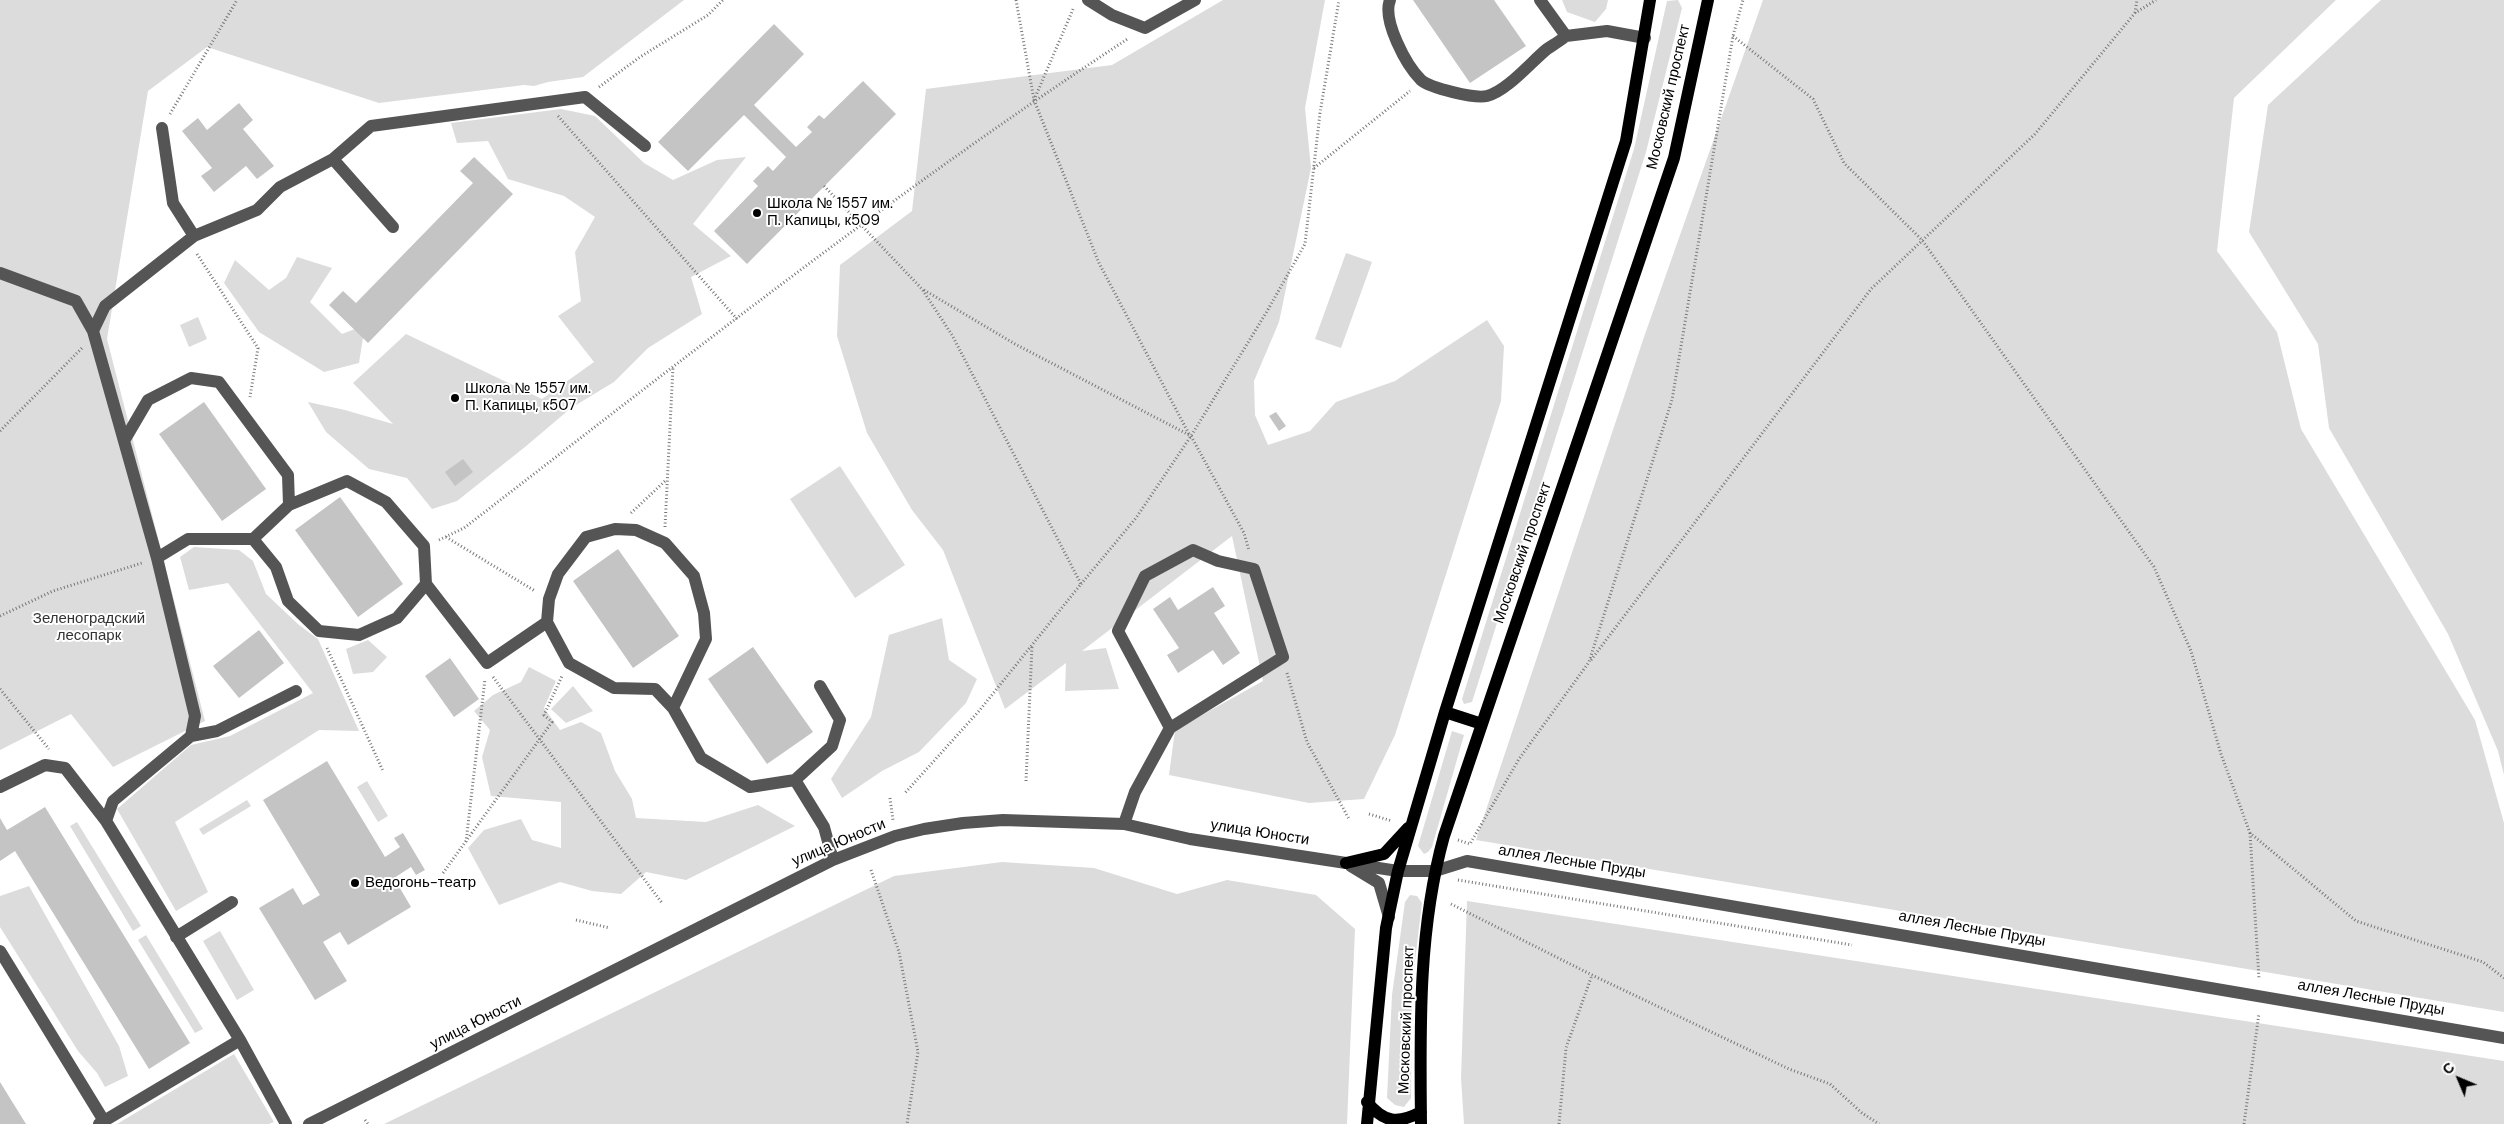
<!DOCTYPE html>
<meta charset="utf-8">
<style>
body{margin:0}
#map{position:relative;width:2504px;height:1124px;overflow:hidden;background:#fff;font-family:"DM Sans",sans-serif}
canvas{display:block}
.north{position:absolute;left:2434px;top:1054px;width:50px;height:50px;-webkit-text-stroke:4px #fff;paint-order:stroke;rotate:315deg;font-size:14px;font-weight:700;line-height:20px;text-align:center;color:#000}
.north::after{content:'';display:block;margin:auto;width:18px;height:22px;background:#000;clip-path:polygon(50% 0,100% 100%,50% 72%,0 100%)}
</style>
<div id="map">
<canvas width="2504" height="1124"></canvas>
<div class="north">С</div>
</div>
<script>
const ctx = document.querySelector('canvas').getContext('2d');
ctx.lineJoin = 'round';
function fill(path, color) { ctx.fillStyle = color; ctx.fill(path, 'evenodd'); }
function trace(path, color, width, dash) { ctx.strokeStyle = color; ctx.lineWidth = width; ctx.lineCap = dash ? 'butt' : 'round'; ctx.setLineDash(dash || []); ctx.stroke(path); }
function drawText(font, color, halo, rows, align = 'center') {
  ctx.font = font + ' "DM Sans",sans-serif'; ctx.lineWidth = 4; ctx.setLineDash([]); ctx.textBaseline = 'middle'; ctx.strokeStyle = halo; ctx.fillStyle = color; for (const [text, x, y, turn = 0] of rows) {
    ctx.save(); ctx.translate(x, y); ctx.rotate((+turn || 0) * Math.PI / 180); ctx.textAlign = isNaN(turn) ? turn : align; if (halo) ctx.strokeText(text, 0, 0); ctx.fillText(text, 0, 0); ctx.restore();
  }
}
fill(new Path2D(`
 M0,0h684l-101,77 -35,5 -14,4 -10,-1 -145,18 -172,-56 -59,44 -41,248 98,382 -92,46 -42,-53 -71,36z
 M1223,0h102l-20,108 6,60 -32,154 -25,59 1,34 13,30 42,-14 26,-29 59,-21 92,-61 17,26 -3,55 -106,334 -31,64 -55,4 -140,-28 6,-45 88,-49 -31,-145 -150,115 24,-3 13,41 -54,2 1,-28 -61,46 -62,-159 -31,-40 -45,-77 -30,-97 3,-71 72,-54 14,-122 186,-24z
 M1562,0h46l-2,9 -11,13 -28,-10z
 M1678,0l4,8 -36,144 -174,550 -8,2 -2,-5 172,-550 33,-148z
 M1763,0h573l-102,98 -17,153 60,81 24,97 174,291 29,103v189l-1028,-172 168,-503z
 M2381,0h123v775l-6,-24 -50,-117 -119,-206 -11,-84 -69,-112 19,-127z
 M561,109l34,7 49,47 29,17 44,-20 29,-3 -53,67 38,32 -40,21 11,37 -54,34 -34,34 -43,26 -46,39 -68,54 -25,8 -25,-31 -38,-9 -43,-37 -18,-30 37,8 48,14 -40,-41 53,-49 136,65 52,-37 -36,-46 23,-15 -6,-49 20,-35 -31,-21 -56,-17 -20,-38 -31,2 -6,-20z
 M1346,253l26,9 -31,86 -26,-9z
 M297,257l35,11 -22,34 32,32 23,-9 -6,38 -35,9 -65,-40 -35,-49 11,-23 34,30 17,-12z
 M198,317l9,22 -18,8 -9,-22z
 M840,466l65,99 -50,33 -65,-99z
 M194,547l45,3 14,11 13,33 33,31 19,14 41,92 -40,-1 -144,92 33,70 -32,19 -59,-102 74,-64 39,-9 83,-43 -85,-110 -39,7 -9,-33z
 M942,618l7,42 28,19 -11,24 -47,49 -37,19 -40,27 -11,-19 40,-62 18,-82z
 M368,640l19,17 -14,15 -20,2 -7,-25z
 M529,667l27,14 -12,27 16,22 21,-8 20,11 14,38 17,28 4,19 70,4 52,-17 37,21 -109,54 -40,-8 -25,22 -29,-3 -32,-9 -61,23 -31,-57 16,-18 37,-11 11,21 29,8v-46l-70,-6 -9,-39 8,-27 -16,-19 19,-16 28,-13z
 M573,686l20,25 -27,12 -15,-14z
 M1452,731l12,4 -32,112 -4,5 -4,2 -6,-8z
 M367,781l21,35 -10,6 -21,-35z
 M247,800l4,6 -48,29 -4,-6z
 M77,822l64,104 -8,5 -63,-105z
 M1002,862l92,6 83,26 50,-14 89,15 39,34 -8,195h-963l510,-248z
 M29,886l90,160 9,30 -23,11 -8,-14 -19,-22 -78,-124v-31z
 M1410,895l7,1 5,7 -10,82 -1,113 -7,9 -9,-2 -8,-7 5,-103 13,-93z
 M1467,901l1037,160v63h-1040l-3,-46z
 M220,931l34,59 -17,10 -34,-59z
 M146,935l57,94 -8,4 -57,-93z
 M234,1054l40,68 -5,2h-152z`), '#dcdcdc');
fill(new Path2D(`
 M1413,0h81l32,46 -56,37z
 M774,24l30,30 -50,51 42,42 16,-15 -5,-5 12,-12 5,4 39,-38 33,33 -149,150 -33,-33 44,-45 -5,-5 15,-15 5,5 13,-14 -42,-42 -56,56 -30,-29z
 M239,103l14,17 -10,9 31,37 -17,13 -11,-13 -32,26 -13,-16 11,-8 -30,-37 16,-13 9,12z
 M474,157l39,37 -145,149 -39,-38 14,-14 13,12 117,-120 -13,-12z
 M204,402l62,87 -44,32 -63,-87z
 M1276,412l10,14 -7,5 -10,-15z
 M463,459l10,13 -18,14 -10,-14z
 M340,497l63,87 -45,33 -63,-87z
 M618,549l61,87 -46,32 -60,-87z
 M1213,587l12,19 -11,7 26,40 -17,12 -10,-15 -35,23 -11,-18 12,-7 -26,-39 17,-12 8,13z
 M259,630l25,33 -45,35 -26,-32z
 M753,647l60,85 -46,32 -59,-85z
 M450,658l29,41 -25,18 -29,-41z
 M327,761l58,96 15,-10 -6,-9 9,-5 22,37 -9,5 -5,-8 -17,11 17,29 -63,38 -8,-13 -17,10 24,39 -32,19 -56,-92 34,-20 10,17 17,-10 -57,-95z
 M45,807l145,236 -41,26 -134,-218 -15,10v-43l7,12z
 M0,1082l26,42h-26z`), '#c4c4c4');
trace(new Path2D(`
 M1016,0l18,100 65,163 91,173
 M2135,13l2,-13
 M1733,36l80,63 31,64 78,77 232,327 37,84 30,103 29,79 106,88 127,41 21,16
 M599,87l41,-30 68,-42 15,-15
 M1034,100l40,-93
 M170,114l67,-114
 M558,116l179,203
 M1314,168l96,-77
 M824,186l98,103 30,46 129,249 -102,127 -74,82
 M197,254l61,94 -8,49
 M924,290l91,54 176,92 53,97 5,18
 M0,431l82,-83
 M631,513l34,-32
 M665,527l8,-160
 M446,537l89,54
 M439,540l25,-12c218,-168 434,-339 665,-490
 M1081,584l55,-66 55,-82 75,-123 39,-69 15,-131 19,-113
 M0,616l53,-25 89,-28
 M327,648l56,123
 M1591,660l280,-371 164,-155 100,-121 21,-13
 M1287,673l20,69 42,77
 M493,677l169,226
 M0,689l49,60
 M1026,781l6,-135
 M890,798l3,22
 M1369,814l23,7
 M2250,833l9,146
 M1458,840l12,4 49,-85 70,-97 83,-262 61,-364 10,-36
 M466,842l19,-163
 M871,870l28,82 19,100 -11,72
 M443,873l109,-151 -8,-7 18,-39
 M1458,880l394,65
 M1451,904l141,71 197,94 41,15 32,29 17,11
 M576,920l34,8
 M365,1120l3,4
 M1559,1124l7,-76 26,-73
 M2244,1124l15,-111`), '#777', 3, [1, 2.5]);
trace(new Path2D(`
 M1088,0l24,15 33,13 50,-28
 M1390,0c-8,20 16,65 31,80 9,8 54,19 66,16 20,-5 44,-34 60,-47 6,-4 13,-8 19,-13
 M1540,0l26,36 41,-5 38,7
 M162,128l11,75 21,33
 M333,159l60,68
 M0,273l76,28 17,30
 M124,441l24,-41 43,-22 28,4 69,93 1,30 -36,34h-65l-31,19
 M253,539l23,28 12,34 31,30 40,4 38,-17 29,-34 -2,-38 -38,-44 -39,-21 -58,24
 M426,584l61,79 60,-41 22,41 45,25 41,1 18,19 28,50 49,29 45,-7 37,-34 8,-26 -20,-34
 M547,622l2,-23 9,-25 28,-37 29,-8 21,1 29,13 29,33 10,37 2,26 -33,69
 M191,736l26,-5 79,-40
 M795,780l29,47 9,33
 M0,787l45,-22 20,3 41,53
 M1124,824l11,-32 35,-64 -52,-97 27,-55 48,-26 25,11 36,8 29,88 -113,71
 M1351,866l28,17 10,34
 M176,937l56,-35
 M0,951l104,170
 M99,1124l141,-84
 M286,1124l-46,-84 -134,-219 7,-20 78,-65 4,-20 -38,-158 -64,-227 12,-25 89,-70 63,-26 23,-23 53,-28 38,-33 214,-29 60,49
 M309,1124l524,-264 62,-24 29,-7 39,-6 40,-3 121,4 66,15 208,32h37l32,-10 1037,177`), '#555', 12);
trace(new Path2D(`
 M1445,712l37,12
 M1346,863l38,-9 24,-26
 M1367,1102c17,21 31,22 54,10
 M1367,1124l19,-196 12,-57 47,-159 181,-571 24,-141
 M1421,1124c-1,-96 -3,-194 23,-288l230,-678 34,-158`), '#000', 12);
for (const [x, y, r, color] of [
 [757,213,5,"#000"],
 [455,398,5,"#000"],
 [355,883,5,"#000"]
]) { const dot = new Path2D(); dot.arc(x, y, r, 0, 2 * Math.PI); ctx.fillStyle = color; ctx.fill(dot); trace(dot, '#fff', 2); }
drawText('15px', '#000', '#fff', [
 ["Московский проспект",1669,97,-77],
 ["Московский проспект",1523,553,-71],
 ["улица Юности",1260,833,9],
 ["улица Юности",839,843,-23],
 ["аллея Лесные Пруды",1572,862,9],
 ["аллея Лесные Пруды",1972,929,10],
 ["аллея Лесные Пруды",2371,998,10],
 ["Московский проспект",1407,1020,-88],
 ["улица Юности",476,1023,-27]
]);
drawText('15px', '#000', '#fff', [
 ["Школа № 1557 им.",767,204],
 ["П. Капицы, к509",767,221],
 ["Школа № 1557 им.",465,389],
 ["П. Капицы, к507",465,406],
 ["Ведогонь-театр",365,883]
], 'left');
drawText('15px', '#333', '#fff', [
 ["Зеленоградский",89,619],
 ["лесопарк",89,636]
]);
</script>
